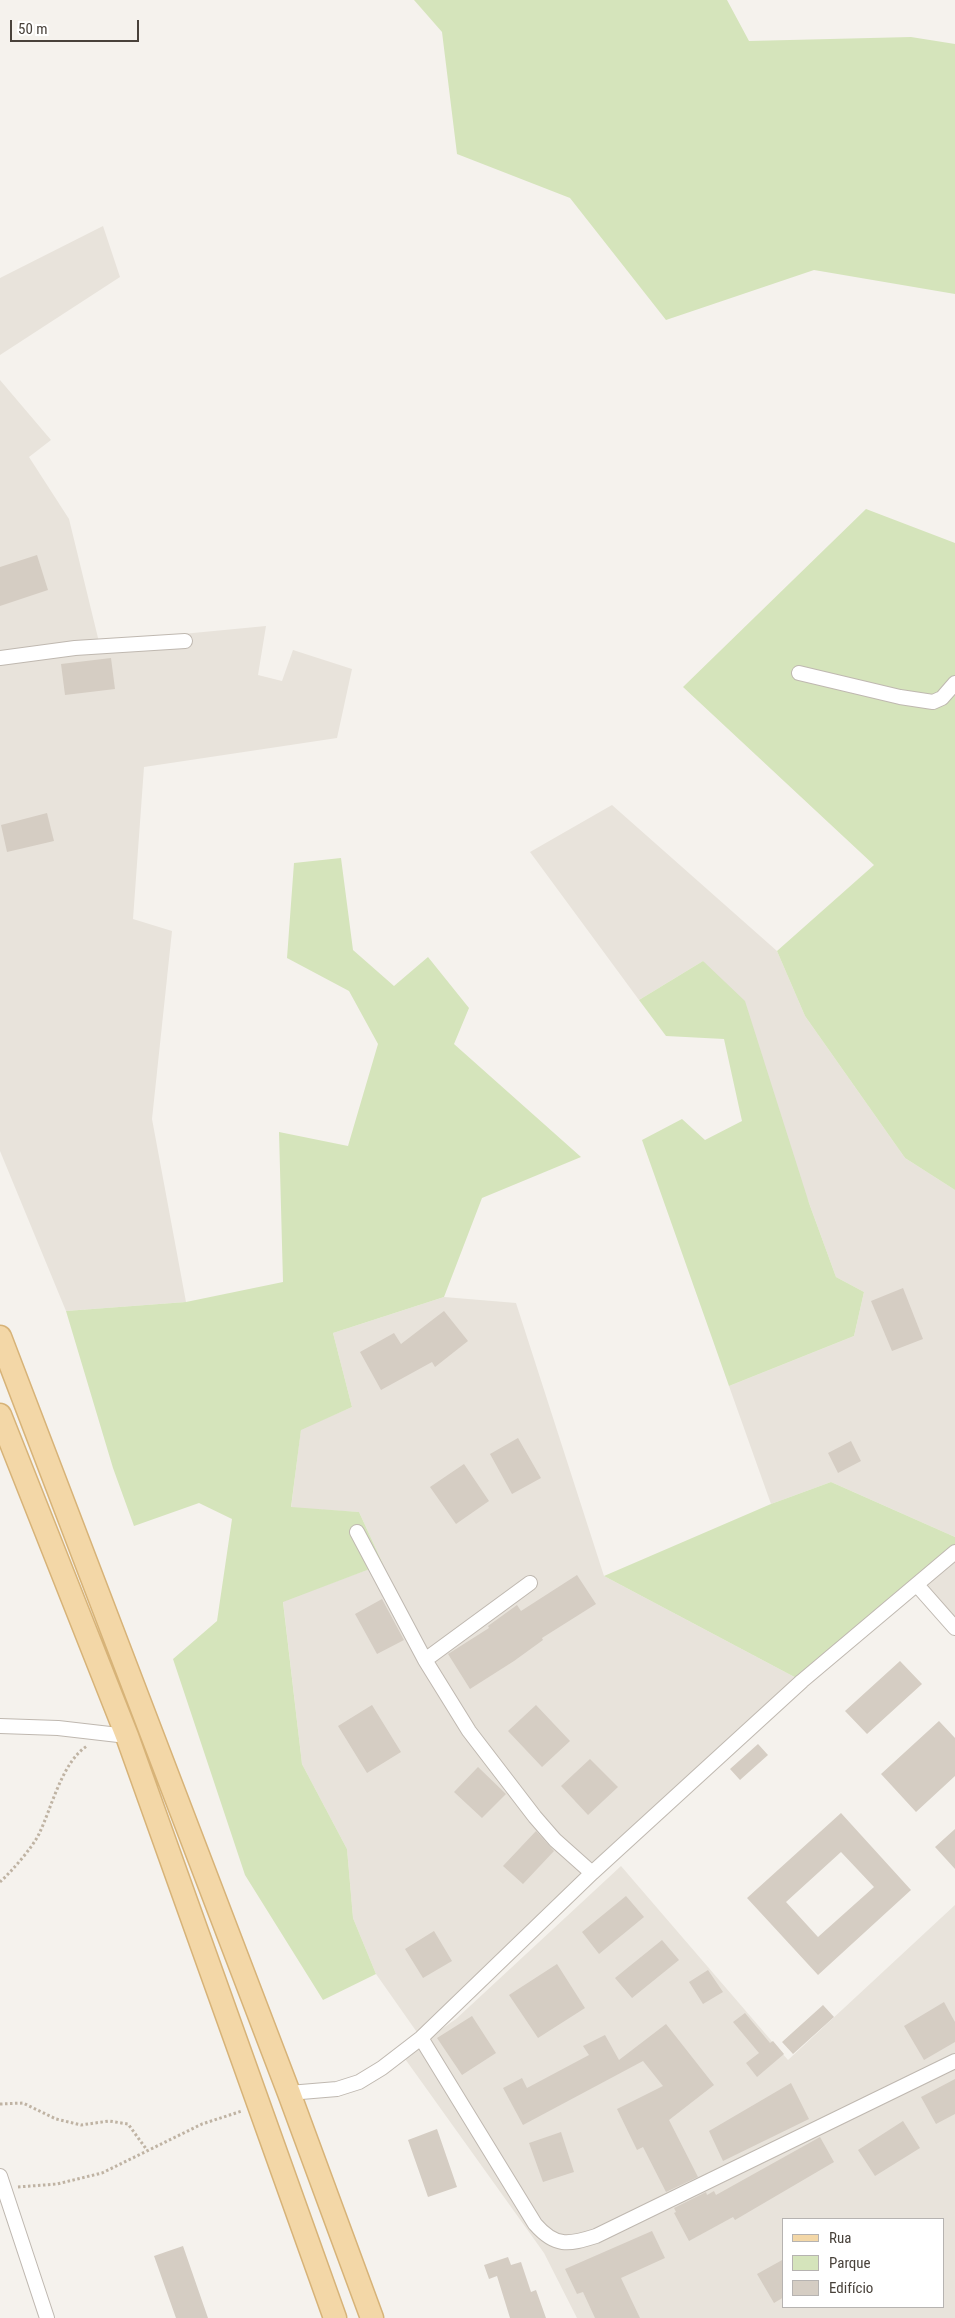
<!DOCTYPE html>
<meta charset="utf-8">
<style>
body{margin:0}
#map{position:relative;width:955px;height:2318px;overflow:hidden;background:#f5f2ed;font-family:"Roboto Condensed",sans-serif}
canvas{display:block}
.legend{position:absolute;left:782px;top:2218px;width:162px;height:90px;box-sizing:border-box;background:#fff;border:1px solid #b6b3b1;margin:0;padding:6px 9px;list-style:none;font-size:15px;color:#49423b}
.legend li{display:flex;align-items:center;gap:10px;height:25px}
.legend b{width:25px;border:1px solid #b6b3b1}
.scale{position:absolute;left:10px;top:20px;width:129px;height:22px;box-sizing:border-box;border:2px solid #49423b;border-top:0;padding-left:6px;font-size:15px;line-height:18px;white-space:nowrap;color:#49423b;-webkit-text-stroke:4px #fff;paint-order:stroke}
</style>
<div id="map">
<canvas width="955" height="2318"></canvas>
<ul class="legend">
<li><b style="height:6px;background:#f3d7a7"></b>Rua</li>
<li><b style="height:14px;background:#d5e4bb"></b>Parque</li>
<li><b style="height:14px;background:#d5cdc3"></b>Edifício</li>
</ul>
<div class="scale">50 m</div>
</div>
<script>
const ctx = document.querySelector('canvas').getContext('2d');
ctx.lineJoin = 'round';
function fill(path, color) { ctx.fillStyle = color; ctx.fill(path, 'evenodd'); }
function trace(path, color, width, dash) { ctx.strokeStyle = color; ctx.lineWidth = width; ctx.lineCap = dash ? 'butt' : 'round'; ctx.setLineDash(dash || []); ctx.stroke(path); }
fill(new Path2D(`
 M103,226l17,51 -120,78v-77z
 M0,380l51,60 -22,17 40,62 30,123 167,-16 -8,49 24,6 11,-31 59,19 -15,69 -193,29 -11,152 39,12 -20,188 34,183 -120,9 -66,-160z
 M612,805l165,146 28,65 100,142 50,32v347l-124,-55 -60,22 -42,-118 125,-50 10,-44 -28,-15 -27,-74 -106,-242 -64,39 -109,-148z
 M444,1297l72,6 88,273 198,105 -381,357 -45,-64 -23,-56 -6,-69 -45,-85 -19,-163 100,-37 -24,-52 -68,-4 10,-79 51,-22 -19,-74z
 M955,1559v77l-37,-45z
 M621,1866l167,194 167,-155v413h-378l-33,-65 -141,-197 53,-37zM784,2219h160v88h-160z`), '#e8e3db');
fill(new Path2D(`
 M414,0h313l22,41 162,-4 44,7v250l-141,-24 -148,50 -96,-122 -113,-44 -15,-122z
 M866,509l89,34v647l-50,-32 -100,-142 -28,-65 97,-86 -191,-178z
 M341,858l12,92 41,36 34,-29 41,51 -15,36 127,113 -99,41 -38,99 -111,36 19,74 -51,23 -10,77 68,5 24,52 -100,38 19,162 45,85 6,69 23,56 -53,26 -78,-125 -72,-216 44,-38 15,-102 -33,-16 -65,23 -21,-58 -47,-157 120,-9 97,-20 -4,-150 69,14 30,-102 -29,-53 -62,-33 7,-95z
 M703,961l42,40 64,202 27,74 28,15 -10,44 -125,50 -87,-246 40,-21 23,21 37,-19 -18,-82 -58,-3 -27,-36z
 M831,1482l124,55v15l-153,129 -198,-105 167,-72z`), '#d5e4bb');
fill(new Path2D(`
 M37,555l11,35 -48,16v-39z
 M111,658l4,31 -50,6 -4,-31z
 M47,813l7,28 -47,11 -6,-27z
 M903,1288l20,51 -31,12 -21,-50z
 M444,1311l24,30 -33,26 -3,-5 -51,28 -21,-38 34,-19 7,11z
 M518,1438l23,40 -29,16 -22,-40z
 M851,1441l10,20 -23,12 -10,-20z
 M464,1464l25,37 -33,23 -26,-37z
 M577,1575l19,29 -54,34 1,2 -29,21 -44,28 -22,-35 41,-26 -1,-2 29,-21 4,6z
 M382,1599l22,41 -27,14 -22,-40z
 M900,1661l22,23 -55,50 -22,-23z
 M372,1705l29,47 -34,21 -29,-47z
 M536,1705l34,36 -28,26 -34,-36z
 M939,1721l16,17v38l-39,36 -35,-38z
 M758,1744l10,11 -28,25 -10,-11z
 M590,1759l28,28 -30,28 -27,-29z
 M478,1767l28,27 -24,24 -28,-26z
 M841,1813l70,77 -93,85 -71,-77zM841,1852l33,35 -56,50 -32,-35z
 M955,1829v40l-20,-22z
 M536,1831l18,20 -31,33 -20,-18z
 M626,1896l18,21 -45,37 -17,-22z
 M434,1931l18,30 -29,17 -18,-29z
 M662,1940l17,20 -47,38 -17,-20z
 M557,1964l28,44 -47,30 -29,-43z
 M708,1970l15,22 -20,12 -14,-22z
 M944,2002l11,20v20l-31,18 -20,-34z
 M823,2005l11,12 -41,37 -11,-12z
 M745,2013l25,30 3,-2 11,13 -27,23 -11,-14 13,-10 -26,-31z
 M472,2016l24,37 -34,22 -25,-37z
 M666,2024l48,61 -45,35 29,57 -32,15 -23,-45 -6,3 -20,-41 46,-23 -20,-25 -120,64 -20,-37 19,-10 5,10 62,-33 -6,-9 22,-11 14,25z
 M955,2079v35l-19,10 -15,-27z
 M791,2083l18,36 -86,42 -14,-30z
 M903,2121l17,27 -45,28 -17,-26z
 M437,2129l20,58 -29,10 -20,-57z
 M561,2132l13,40 -31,10 -14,-39z
 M820,2137l14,25 -99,58 -2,-3 -44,24 -15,-28 2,-1 -2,-4 32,-16 1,3 7,-4 2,4z
 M652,2231l13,27 -44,20 19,40h-45l-12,-26 -6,2 -12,-25z
 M183,2246l25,72h-32l-22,-62z
 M508,2257l3,8 10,-3 10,30 5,-2 10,28h-36l-13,-42 -8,3 -5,-14z
 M784,2259v38l-10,6 -17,-29z`), '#d5cdc3');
const street = new Path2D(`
 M0,658l75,-10 110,-7
 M799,673l101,24 33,5 9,-4 13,-15
 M357,1532l68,128 44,71 66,86 20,23 37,33
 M917,1585l38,43
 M425,1660l105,-77
 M0,1726l58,2 69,8
 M421,2038l114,186c20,23 33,21 61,12l359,-175
 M289,2093l48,-4 22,-7 23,-14 39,-30 171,-165 210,-192 153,-129
 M0,2176l47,142`);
const primary = new Path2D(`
 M0,1337l289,756 83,225
 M0,1415l127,321 208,582`);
trace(street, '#bfb8b0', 16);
trace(primary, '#d7b378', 25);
trace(new Path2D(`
 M0,1882c12,-11 32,-34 39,-48 13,-27 23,-72 48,-88
 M0,2104l23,-1 33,16 25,6 28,-4 19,3 19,26
 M18,2187l39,-3 45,-11 100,-49 40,-13`), '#bfb3a3', 3, [2.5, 2.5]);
trace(street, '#fff', 14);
trace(primary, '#f3d7a7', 22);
</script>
